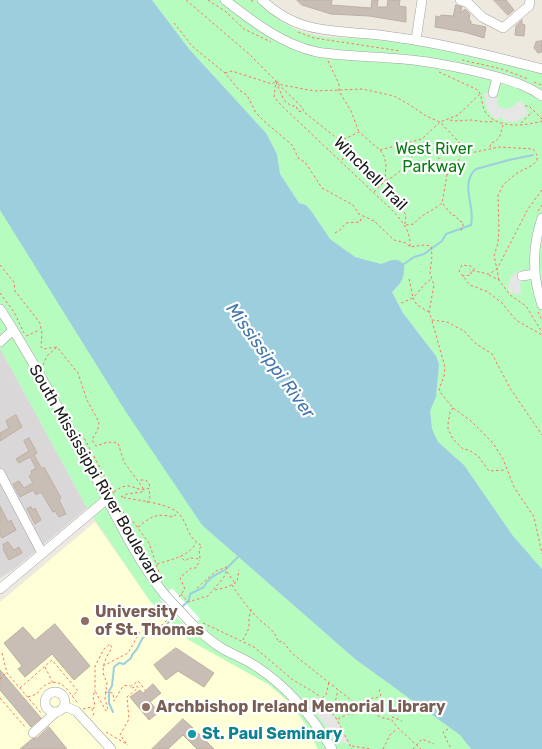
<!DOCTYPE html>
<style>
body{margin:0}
canvas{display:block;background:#ede9df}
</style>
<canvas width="542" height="749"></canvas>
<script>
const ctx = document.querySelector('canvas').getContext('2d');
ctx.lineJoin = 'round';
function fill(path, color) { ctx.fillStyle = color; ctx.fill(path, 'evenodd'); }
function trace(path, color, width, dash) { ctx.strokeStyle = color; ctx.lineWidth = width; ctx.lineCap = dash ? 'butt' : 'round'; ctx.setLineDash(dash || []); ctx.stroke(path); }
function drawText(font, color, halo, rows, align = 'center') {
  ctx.font = font + ' Rubik,sans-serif'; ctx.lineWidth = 4.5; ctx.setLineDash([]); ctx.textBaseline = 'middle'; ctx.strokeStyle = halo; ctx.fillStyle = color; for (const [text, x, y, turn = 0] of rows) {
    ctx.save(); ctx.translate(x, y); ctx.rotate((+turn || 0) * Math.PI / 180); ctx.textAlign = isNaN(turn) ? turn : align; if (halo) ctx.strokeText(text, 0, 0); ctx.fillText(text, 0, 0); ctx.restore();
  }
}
fill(new Path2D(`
 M0,348l87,160 -74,62 -13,8z`), '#d9d7d7');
fill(new Path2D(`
 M95,522l55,79 39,39 79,44 22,19 14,19 14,27h-318v-147z`), '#feffd6');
fill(new Path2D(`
 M152,0h104c15,14 30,27 50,33 26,8 53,3 80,7 53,8 104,20 156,33v496l-29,-33 -49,-71 -26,-23 -6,-13 -2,-18 6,-14v-41l-33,-43 -11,-21 7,-6 -7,-26 -11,4 -26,-7 -25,-18 -18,-27 -6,-7 -7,-2 -19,-29 -3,-20 -11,-21 -77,-84z
 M0,210l202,315 153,134 105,76 11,14h-153l-14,-27 -14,-19 -22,-19 -79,-44 -39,-39 -63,-93 -87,-160z`), '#b6fcbe');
fill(new Path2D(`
 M496,92l2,14 6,3 8,-2 9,-7 4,6 1,4 3,3 -6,5 -8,4 -13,-1 1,-3 -1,-2 -4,4 -5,-3 -6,-8 -3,-15z
 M520,269l2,11 -2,3 1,11 -6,1 -1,-3 -5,1 -1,-7 3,-9z
 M319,697l16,21 15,27 -7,-3h-8l-7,-13 -19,-26 6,-1z`), '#e6e6e6');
fill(new Path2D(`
 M0,0h152l37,49 77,84 11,21 3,20 19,29 7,2 6,7 18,27 25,18 26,7 11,-4h6l6,4c1,13 -2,19 -12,28l11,21 33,43 3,8 -3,33 -6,14 2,18 6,13 26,23 49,71 29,33v180h-71l-11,-14 -105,-76 -153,-134 -78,-116 -124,-199z`), '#9ccede');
fill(new Path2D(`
 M172,588l28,31 -12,10 -28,-30z`), '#fff');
trace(new Path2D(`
 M404,264l10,-7 10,-3 18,-13 4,-7 25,-9c5,-17 -12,-42 5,-56l33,-9 24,-5
 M182,607l7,-7 1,-6 14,-7c4,-10 13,-12 22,-18 4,-4 8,-8 12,-12
 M113,712l-4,-9v-12l3,-5 2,-19 5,-4 5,1 7,-6 1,-3 5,-6 5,-10 6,-6 12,-4 6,-4 11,-12`), '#9ccede', 2);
const building = new Path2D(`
 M297,0h35l-1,5 40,3 1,-8h6l-1,7h10l1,-7h12l-1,6 7,1v15l-37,-6 -38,-2 -29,-9z
 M494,0h12l8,10 -6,5z
 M456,5l6,2 -2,6 5,-4 5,5 -1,6 2,1v3l15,3 -2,11 -20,-6 -29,-5 1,-11 4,1 1,-2 12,1z
 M522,20v4l3,1 -1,11 -9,-1 1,-9z
 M542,41v11l-4,1 -4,-5 2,-6z
 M16,415l6,12 -22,14v-8l9,-5 -3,-7z
 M29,438l8,15 -3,2 8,14 2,-2 17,31 -2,2 7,14 -7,3 -4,-6 -2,1 -12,-20 -5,3 -3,-5 -13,7 -7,-13 6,-3 5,7 9,-5 -4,-7 3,-2 -1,-3 5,-3 -6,-11 -11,6 -3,-4 13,-8 -5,-10z
 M0,506l8,16 3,-2 5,10 -14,8 -2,-3z
 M31,507l2,3 2,-2 6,12 -6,4 -8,-15z
 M8,542l6,8 5,-3 3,6 -13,7 -6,-11 1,-1 -1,-3z
 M55,624l35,42 -16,14 -22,-26 -27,23 -7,-8 4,-3 -18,-23 19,-16 12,13z
 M176,648l38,25 -10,14 -26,-16 -12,9 -12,-15z
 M0,670l41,48 -10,9 -31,-37z
 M153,684l8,9 -11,9 9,10 -10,8 -19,-23 10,-7 3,3z
 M183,719l10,9 21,21h-17l-14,-14 -15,14h-16z
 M49,727l18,22h-47l12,-10 5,-1z`);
fill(building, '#c9beb5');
trace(building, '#bfafa0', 1);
const minor = new Path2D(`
 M225,0c27,21 58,45 92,52 24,4 48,4 72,6 35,2 71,9 105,18 17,5 33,9 48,20
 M262,0c34,32 64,30 107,34 15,1 30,4 45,6 43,7 86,18 128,29
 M460,0l8,3 14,14 21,11 26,-22 1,-6
 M416,40l6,-40
 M493,93l4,-16
 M542,218c-10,29 -10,58 0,87
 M522,276l13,-2
 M0,309c38,59 71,122 104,184 18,35 36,71 61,102
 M0,342l13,-12
 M0,473l42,80
 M0,589l107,-90
 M193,625c9,9 19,17 30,24 11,6 24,11 34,18 32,21 55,49 75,82
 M45 702a10 10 0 1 1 20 0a10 10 0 1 1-20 0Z
 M64,706l12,5 35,38
 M33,733l23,-21`);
trace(minor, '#a1a1a1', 10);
trace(new Path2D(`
 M186,0l63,54 27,27 -2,16 8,9 109,103c11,12 20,22 19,38l14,-2 7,1 1,10 -2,17 4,12 -5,27 3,8 15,2 17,9 11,12 17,11 18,34 32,47
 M208,0l17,11 19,18 27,13
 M251,0l4,3
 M174,23l19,24 32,26 14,17 8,5 9,18 8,8 28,24 7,14 6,3 17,26 31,17 6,9 15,7 20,19 12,3 4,4
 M298,32l16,6 87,13
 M462,60l40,9 26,10
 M328,61l11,23v7l12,20 8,21
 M439,72l39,18c5,6 3,16 8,23 12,16 39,13 56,8
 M225,73l7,-2 40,13 4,-3 6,4 33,6 47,-2 32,7 16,9 16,11 14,6 18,19 4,9 -1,4
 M276,82l8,18 7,6h5l2,5 5,1
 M534,82l8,3
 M278,84l24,23 2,5 35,28
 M525,106h4l13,13
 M450,120c9,2 13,0 21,0 8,1 16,3 24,1
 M521,123l11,-11
 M490,147l1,-4c10,-3 9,-9 12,-18
 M380,150l42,-11 18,-17 18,-7 22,-21
 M342,160l7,-9
 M374,192l11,-11 1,-16 -2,-9 -4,-6 -21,-18 -19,9 37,34 8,3
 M443,204l9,11 4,1 3,5 4,1v4l-3,7
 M538,211l4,-6
 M405,224l1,-9 -21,-34c17,-7 24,-23 37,-35l13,8 12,14v7
 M406,225l8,-1c7,-10 19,-13 28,-21l5,-28 12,-13v-3l2,-4 38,-8 34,2 4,6v5l-4,5 -16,8 -13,11 -6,11 1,35 -1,13 -4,13 3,13 -8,5 -20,-4
 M335,233l5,-3 6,-7 14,-1 2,-6
 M0,265l14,17 1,9 25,32 2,11 -1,13 2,2 14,-2 21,26 9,27 12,22 -1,7 -6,11 4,6 12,-4 10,1 6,19 19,26 -1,4 -15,2 -6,3c13,3 51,6 59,18 10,13 5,20 22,31l-3,3 1,10 -10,-1 -5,3 -5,-5
 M475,270l-4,-4 -9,-1 -3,6 11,14 18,7 14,11 14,17 26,15
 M489,275l10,5 11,15 16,11 16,26
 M462,276l9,-1v-4
 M499,280l-2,-11 31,-60 14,-19
 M0,293l14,19 10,21
 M401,303l12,-5 -4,-20
 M429,312l-12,-7 -4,-7 12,-14 6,-5
 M538,312l4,8
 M432,321l13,46 -1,9 -5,13 1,3 13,16 17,12 23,23 10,16 11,28 20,30 8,37
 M26,336l14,-6
 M43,365l4,-9 10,-9
 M453,408l-3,4 -2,12v5l5,10 10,10 6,1 10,7 10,14 17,-1
 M82,434l33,62
 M114,492c17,-14 21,2 36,-4l-1,-4 -3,-4h-7
 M147,503l3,-6 -1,-7
 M122,511l10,9 17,23 11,32
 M138,527c14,-11 18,-14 35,-10l5,-4
 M157,564c15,-5 31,-7 39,-21
 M227,572l8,11
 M232,585c7,11 15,22 24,31 8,9 20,14 22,26l4,-1 11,13 63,50c12,3 22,16 35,15l7,9 23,21
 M197,588l19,-17 10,-4
 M215,590l12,-3 10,-5 2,-12
 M181,594l7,8 20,-6 16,-19 3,-8 -2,-4
 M179,597l6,-8 -5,-11 11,-10h5l4,-8
 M203,623l51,24 39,33 24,14 19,24 16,31
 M243,640l6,-12v-9l2,-10
 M2,653l5,20 35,41
 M103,666l25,-13 12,-21 9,-5 13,-2 10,-10
 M45,667l8,16
 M0,679l6,-6
 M20,688l32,-28 26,31 -6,5
 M105,692l8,1 1,8 9,-15 7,-1
 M28,697l9,-3c4,-8 15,-15 24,-10 6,3 12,14 17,19
 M0,698l26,30
 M322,698l4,-3 3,-13
 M329,707l6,-4 3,-13
 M83,709l8,-2 3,6 -2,5
 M93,709l2,-3 -2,-10 2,-5 11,20 2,-1 -3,-11 2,-17c-8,-11 -2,-24 5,-34l-2,-4 -6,5 -9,17v25
 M392,718l1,-1 9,4
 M338,719l10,-5h6l5,-3 13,-13h4l5,-3 -2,-4 2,-3
 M448,729l-5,3 8,17
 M106,732l22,13
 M126,743l-6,-8 9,-16 -2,-22 11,-9 -1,-2 -5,2 -2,-1 8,-6 8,10
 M352,746l19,3
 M383,749l7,-14 7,-6
 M413,749l9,-10 12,5`), '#ff725e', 1, [2.5, 2.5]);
trace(minor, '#fff', 9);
const minorBridge = new Path2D(`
 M165,595l28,30`);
trace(minorBridge, '#a1a1a1', 10, []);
trace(minorBridge, '#fff', 9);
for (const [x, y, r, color] of [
 [85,621,5,"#8d6e63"],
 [146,707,5,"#8d6e63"],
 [192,734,5,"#0f9aa8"]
]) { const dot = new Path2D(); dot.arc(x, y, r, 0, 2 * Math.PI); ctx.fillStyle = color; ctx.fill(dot); trace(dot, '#fff', 2); }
drawText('16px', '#057c11', '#fff', [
 ["West River",434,149],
 ["Parkway",434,167]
]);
drawText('16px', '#1a1a1a', '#fff', [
 ["Winchell Trail",370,174,45],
 ["South Mississippi River Boulevard",95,474,60]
]);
drawText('bold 16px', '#785e54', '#fff', [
 ["University",95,612],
 ["of St. Thomas",95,630],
 ["Archbishop Ireland Memorial Library",156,707]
], 'left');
drawText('bold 16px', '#0d838f', '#fff', [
 ["St. Paul Seminary",202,734]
], 'left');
drawText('italic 18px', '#4376ae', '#fff', [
 ["Mississippi River",270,361,54]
]);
</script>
